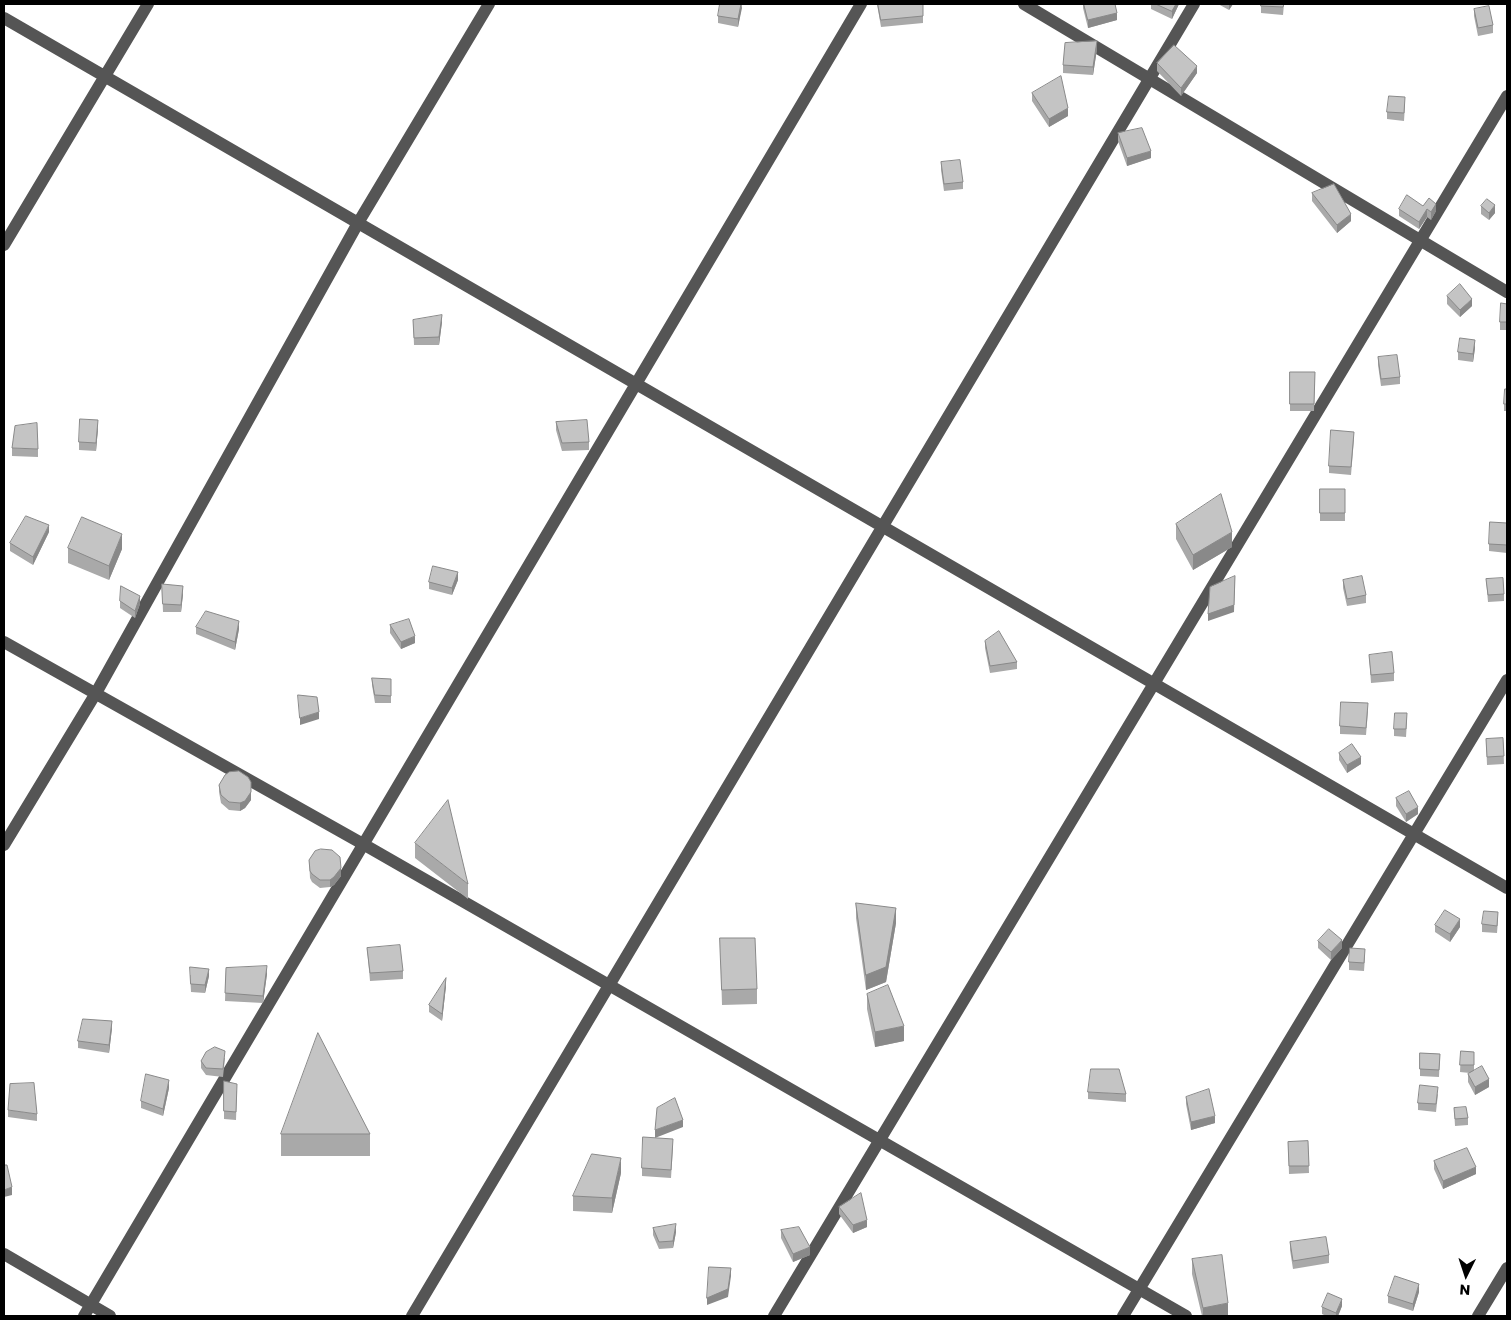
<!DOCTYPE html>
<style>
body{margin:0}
#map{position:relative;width:1511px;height:1320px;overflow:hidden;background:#fff;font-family:Poppins,sans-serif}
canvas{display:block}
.frame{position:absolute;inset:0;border:5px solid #000;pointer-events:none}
.north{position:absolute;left:1441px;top:1250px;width:50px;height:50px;-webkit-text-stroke:4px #fff;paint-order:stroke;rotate:184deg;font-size:14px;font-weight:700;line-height:20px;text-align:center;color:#000}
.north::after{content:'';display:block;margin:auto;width:18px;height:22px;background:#000;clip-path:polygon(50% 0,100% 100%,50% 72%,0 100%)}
</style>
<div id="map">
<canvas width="1511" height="1320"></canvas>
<div class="frame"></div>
<div class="north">N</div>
</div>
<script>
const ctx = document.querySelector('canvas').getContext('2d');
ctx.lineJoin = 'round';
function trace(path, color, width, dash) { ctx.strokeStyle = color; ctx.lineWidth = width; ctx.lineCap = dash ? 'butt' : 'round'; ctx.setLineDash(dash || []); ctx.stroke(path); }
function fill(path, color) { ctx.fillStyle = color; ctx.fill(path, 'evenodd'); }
trace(new Path2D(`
 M1024,4l483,288
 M4,18l1503,870
 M4,245l144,-241
 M4,642l359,202 823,472
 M4,845l92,-152 262,-470 131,-219
 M4,1254l106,62
 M84,1316l777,-1312
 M412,1316l782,-1312
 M774,1316l733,-1220
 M1123,1316l384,-636
 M1478,1316l29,-48`), '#555', 12);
fill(new Path2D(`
 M742,4l-4,23 -20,-4v-7z
 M877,4h46v19l-42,4z
 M1083,4h32l2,16 -29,8 -5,-20z
 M1151,4h28l-7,15 -21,-10z
 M1218,4h15l-4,6z
 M1261,4h23l-1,11 -22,-2z
 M1474,9l19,16v8l-15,3 -4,-20z
 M1097,49l-4,26 -30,-2v-8z
 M1157,63l40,10 -16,23 -24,-25z
 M1032,93l36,23 -19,11 -17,-26z
 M1405,105l-1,16 -17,-2v-7z
 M1118,133l33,25 -24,8 -9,-25z
 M941,162l22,20v7l-19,2 -3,-21z
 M1312,193l39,28 -14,12 -25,-32z
 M1423,206l13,5 -5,9 -4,-3 -8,12 -20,-13v-7z
 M1481,206l14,7 -6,7 -8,-6z
 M1447,296l25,10 -12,11 -13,-13z
 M1507,304v26h-7v-8z
 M413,320l29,2 -3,23h-25z
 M1475,348l-2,14 -15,-2v-8z
 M1378,357l22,20v7l-19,2 -3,-21z
 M1290,372h25l-1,39h-24z
 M1507,389v22h-3v-7z
 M556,422l33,20v8l-27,1 -6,-21z
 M98,428l-2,23 -17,-1v-8z
 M1354,439l-3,36 -22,-2v-7z
 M12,448l26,1v8l-26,-1z
 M1320,489h25v32h-25z
 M1507,523v30l-18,-2v-7z
 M1176,524l56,23 -39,23 -17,-31z
 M49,532l-16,33 -23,-14v-8z
 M68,548l54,1 -13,31 -41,-17z
 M1486,579l18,15v7l-16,1z
 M458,580l-6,15 -23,-6v-7z
 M1343,580l23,15v8l-19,3 -4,-18z
 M162,584l21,10 -2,18h-18z
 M120,601l20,3 -5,14 -15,-10z
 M390,625l25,18 -14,6 -11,-16z
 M196,627l43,2 -4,21 -39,-16z
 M985,641l32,21v7l-27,4 -5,-25z
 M1369,655l25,18v8l-23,2z
 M372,678l19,18v7h-16l-3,-18z
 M1368,711l-2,24 -26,-1v-8z
 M1407,721l-1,16 -12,-1v-7z
 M1503,738l1,26 -17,1 -1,-26z
 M1339,753l22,11 -14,9 -8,-13z
 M251,782v18l-6,8 -5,3 -11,-1 -8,-7 -2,-11v-7z
 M1396,798l22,16 -12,8 -10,-16z
 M415,843l53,41v15l-53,-41z
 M309,860l32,16 -7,9 -4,2 -10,1 -8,-6 -2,-4z
 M856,903l40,20 -10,59 -20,8 -10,-72z
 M1498,920l-1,13 -15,-1v-8z
 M1435,925l25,2 -10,15 -15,-10z
 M720,938l37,51v15l-35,1z
 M1318,941l24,7 -11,12 -13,-12z
 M367,948l36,23v8l-33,2z
 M1365,957l-1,14 -15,-1v-8z
 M226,968l41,6 -4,29 -38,-2z
 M190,975l19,1 -4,17 -14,-1z
 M446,986l-4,35 -13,-9v-7z
 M867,994l37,47 -29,6 -8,-38z
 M112,1028l-3,25 -31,-5v-7z
 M1461,1051l13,1v19l15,16 -14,8 -7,-13v-8l2,-1 -10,-1z
 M1420,1053l20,1 -1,23 -19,-1z
 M225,1058l-2,19 -17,-2 -5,-7v-7z
 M224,1081l13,10 -1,29 -12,-1z
 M169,1088l-6,28 -22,-8v-7z
 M1088,1092l38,2v8l-38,-3z
 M1438,1094l-2,18 -18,-2v-7z
 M1186,1097l29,26 -24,7 -5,-26z
 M1454,1108l14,10v7l-13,1z
 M8,1110l29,4v7l-29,-4z
 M281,1134h89v22h-89z
 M1308,1141l1,32 -20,1 -1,-32z
 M673,1147l-2,31 -29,-2v-8z
 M1434,1161l42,13 -33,15 -9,-20z
 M621,1173l-9,40 -39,-2v-15z
 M839,1207l28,20 -14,6 -14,-19z
 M653,1228l23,4 -3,16 -14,1 -6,-14z
 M781,1230l29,25 -17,7 -12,-24z
 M1290,1242l39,13v8l-36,6 -3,-19z
 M1192,1259l36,57h-26l-10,-42z
 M1419,1292l-6,19 -25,-8v-7z
 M1342,1306l-4,10h-12l-4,-2v-7z`), '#a9a9a9');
fill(new Path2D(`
 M741,4l1,4 -4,19v-8z
 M1176,4h3l-7,15v-8z
 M1229,4h4l-4,6z
 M1117,13v7l-29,8v-8z
 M1097,41v8l-4,26v-8z
 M1197,66v7l-16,23v-8z
 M1068,108v8l-19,11v-8z
 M1151,151v7l-24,8v-8z
 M1436,204v7l-5,9v-8z
 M1495,205v8l-6,7v-7z
 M1427,209v8l-8,12v-7z
 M1351,214v7l-14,12v-8z
 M1472,299v7l-12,11v-7z
 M442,315v7l-3,23v-8z
 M1475,340v8l-2,14v-8z
 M98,420v8l-2,23v-8z
 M49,525v7l-16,33v-8z
 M1232,532v15l-39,23v-15z
 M122,534v15l-13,31v-14z
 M458,572v8l-6,15v-7z
 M1235,576l-1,36 -26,9v-7z
 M183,586v8l-2,18v-7z
 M140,596v8l-5,14v-7z
 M239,621v8l-4,21v-8z
 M415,636v7l-14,6v-7z
 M319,712v7l-19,6v-7z
 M1361,757v7l-14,9v-8z
 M251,792v8l-6,8 -5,3v-8z
 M1418,807v7l-12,8v-8z
 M341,868v8l-7,9 -4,2v-7z
 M896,908v15l-10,59 -20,8v-15z
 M1460,919v8l-10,15v-8z
 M1342,940v8l-11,12v-8z
 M267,966v8l-4,29v-7z
 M209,969v7l-4,17v-8z
 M446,978v8l-4,35v-7z
 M112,1021v7l-3,25v-8z
 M904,1026v15l-29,6v-15z
 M1489,1079v8l-14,8v-8z
 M169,1080v8l-6,28v-7z
 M1215,1116v7l-24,7v-8z
 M683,1120v7l-28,11v-8z
 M621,1158v15l-9,40v-15z
 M1476,1167v7l-33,15v-8z
 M12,1187v8l-8,2v-7z
 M867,1220v7l-14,6v-8z
 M676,1224v8l-3,16v-7z
 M810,1247v8l-17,7v-8z
 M731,1268v8l-3,21 -21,8v-7z
 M1419,1284v8l-6,19v-7z
 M1342,1299v7l-4,10h-2v-3z
 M1228,1303v13h-25v-8z`), '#898989');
const building = new Path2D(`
 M720,4h21l-3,15 -20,-3z
 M878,4h45v12l-42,4z
 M1084,4h31l2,9 -29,7z
 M1156,4h20l-4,7z
 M1261,4h23l-1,3 -22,-1z
 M1489,6l4,19 -15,3 -4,-19z
 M1097,41l-4,26 -30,-2 2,-22z
 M1174,45l23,21 -16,22 -24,-25z
 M1061,76l7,32 -19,11 -17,-26z
 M1389,96l16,1 -1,16 -17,-1z
 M1142,128l9,23 -24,7 -9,-25z
 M960,160l3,22 -19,2 -3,-22z
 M1334,184l17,30 -14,11 -25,-32z
 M1407,195l16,11 6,-8 7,6 -5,8 -4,-3 -8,13 -20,-13z
 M1487,199l8,6 -6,8 -8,-7z
 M1460,284l12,15 -12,11 -13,-14z
 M1501,303l6,1v18h-7z
 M442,315l-3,22 -25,1 -1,-18z
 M1460,338l15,2 -2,14 -15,-2z
 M1397,355l3,22 -19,2 -3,-22z
 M1290,372h25l-1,32h-24z
 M1505,389h2v15h-3z
 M80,419l18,1 -2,23 -17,-1z
 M587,420l2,22 -27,1 -6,-21z
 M37,423l1,26 -26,-1 3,-22z
 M1331,430l23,2 -3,35 -22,-1z
 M1320,489h25v24h-25z
 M1221,494l11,38 -39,23 -17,-31z
 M26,516l23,9 -16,32 -23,-14z
 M82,517l40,17 -13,32 -41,-18z
 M1490,522l17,1v22l-18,-1z
 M433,566l25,6 -6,16 -23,-6z
 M1235,576l-1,29 -26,9 2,-27z
 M1362,576l4,19 -19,4 -4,-19z
 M1503,578l1,16 -16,1 -2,-16z
 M162,584l21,2 -2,19 -18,-1z
 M121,586l19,10 -5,15 -15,-10z
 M206,611l33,10 -4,21 -39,-15z
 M409,619l6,17 -14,6 -11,-17z
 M999,631l18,31 -27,4 -5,-25z
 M1392,652l2,21 -23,2 -2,-20z
 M372,678l19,1v17l-16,-1z
 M298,695l19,2 2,15 -19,6z
 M1341,702l27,1 -2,25 -26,-2z
 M1395,713h12l-1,16h-12z
 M1503,738l1,18 -17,1 -1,-18z
 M1352,744l9,13 -14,8 -8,-12z
 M239,771l9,6 3,5v10l-6,9 -5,2 -11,-1 -8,-7 -2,-10 6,-10 4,-3z
 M1409,791l9,16 -12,7 -10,-16z
 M448,800l20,84 -53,-41z
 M321,849l11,1 8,7 1,11 -7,9 -4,3h-10l-8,-6 -2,-3 -1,-11 6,-9z
 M856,903l40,5 -10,59 -20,8z
 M1445,910l15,9 -10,15 -15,-9z
 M1484,911l14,1 -1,14 -15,-2z
 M1329,929l13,11 -11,12 -13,-11z
 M720,938h35l2,51 -35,1z
 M400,945l3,26 -33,2 -3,-25z
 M1350,948l15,1 -1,14 -15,-1z
 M267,966l-4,30 -38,-3 1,-25z
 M190,967l19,2 -4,16 -14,-1z
 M446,978l-4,36 -13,-9z
 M888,985l16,41 -29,6 -8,-38z
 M83,1019l29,2 -3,24 -31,-4z
 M318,1033l52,101h-89z
 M215,1047l10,4 -2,18 -17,-1 -5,-7 5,-9z
 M1461,1051l13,1v13h-14z
 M1420,1053l20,1 -1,16 -19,-1z
 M1482,1066l7,13 -14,8 -7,-13z
 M1091,1069h28l7,25 -38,-2z
 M146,1074l23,6 -6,29 -22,-8z
 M224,1081l13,3 -1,28 -12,-1z
 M34,1083l3,31 -29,-4 2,-26z
 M1420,1085l18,2 -2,17 -18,-1z
 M1209,1089l6,27 -24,6 -5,-25z
 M675,1098l8,22 -28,10 2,-22z
 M1466,1107l2,11 -13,1 -1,-11z
 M643,1137l30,2 -2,31 -29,-2z
 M1308,1141l1,25h-20l-1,-24z
 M1467,1148l9,19 -33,14 -9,-20z
 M592,1154l29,4 -9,40 -39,-2z
 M4,1165h3l5,22 -8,3z
 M861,1193l6,27 -14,5 -14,-18z
 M676,1224l-3,17 -14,1 -6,-14z
 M799,1227l11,20 -17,7 -12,-24z
 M1326,1237l3,18 -36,6 -3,-19z
 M1222,1255l6,48 -25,5 -11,-49z
 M709,1267l22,1 -3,21 -21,9z
 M1395,1276l24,8 -6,20 -25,-8z
 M1328,1293l14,6 -6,14 -14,-6z`);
fill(building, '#c4c4c4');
trace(building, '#898989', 1);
</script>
